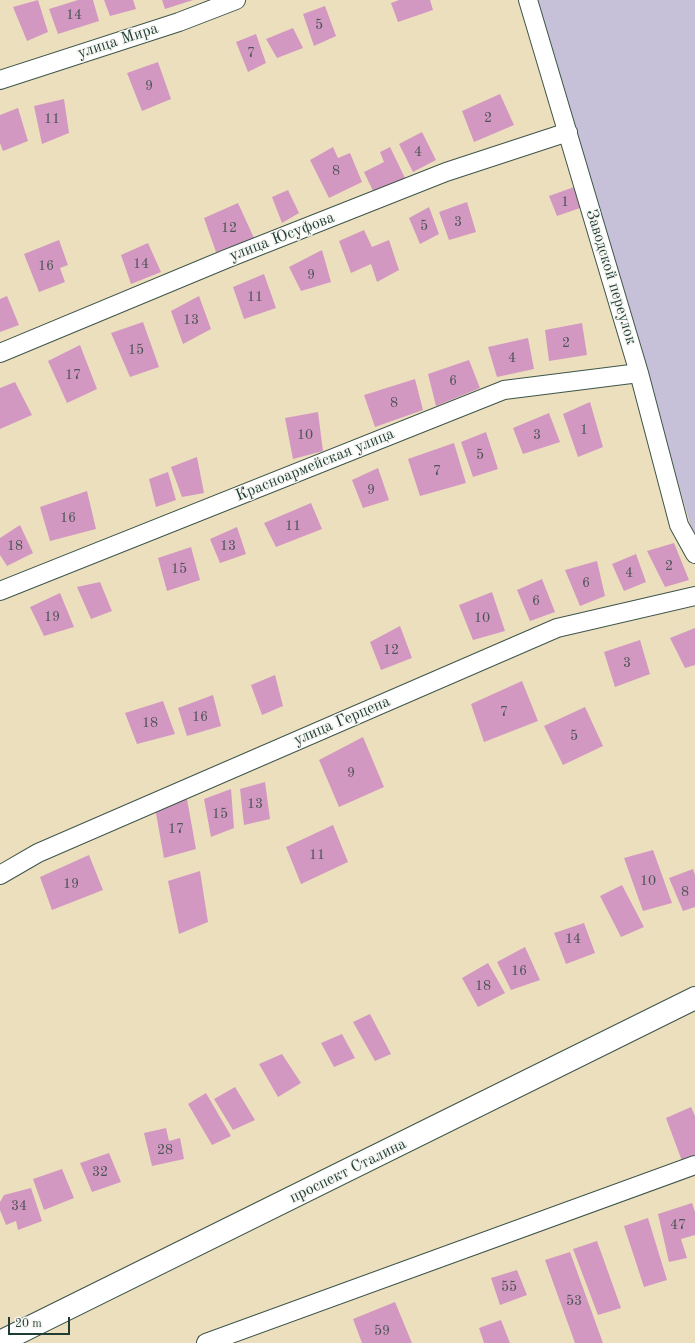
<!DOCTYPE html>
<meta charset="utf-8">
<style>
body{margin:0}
#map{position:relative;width:695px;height:1343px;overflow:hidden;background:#ecdfbe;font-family:"Old Standard TT",serif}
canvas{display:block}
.scale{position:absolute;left:8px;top:1317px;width:62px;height:18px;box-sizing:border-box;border:2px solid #1f3d34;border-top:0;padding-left:5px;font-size:12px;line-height:14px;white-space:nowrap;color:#1f3d34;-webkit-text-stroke:3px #f6f6f2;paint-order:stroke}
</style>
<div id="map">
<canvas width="695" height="1343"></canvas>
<div class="scale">20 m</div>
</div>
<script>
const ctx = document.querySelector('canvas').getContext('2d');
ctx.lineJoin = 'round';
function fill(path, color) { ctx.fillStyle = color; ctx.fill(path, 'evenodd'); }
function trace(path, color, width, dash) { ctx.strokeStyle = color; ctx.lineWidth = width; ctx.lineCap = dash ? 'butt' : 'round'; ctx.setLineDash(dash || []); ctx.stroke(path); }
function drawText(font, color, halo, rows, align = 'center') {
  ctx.font = font + ' "Old Standard TT",serif'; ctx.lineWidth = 3; ctx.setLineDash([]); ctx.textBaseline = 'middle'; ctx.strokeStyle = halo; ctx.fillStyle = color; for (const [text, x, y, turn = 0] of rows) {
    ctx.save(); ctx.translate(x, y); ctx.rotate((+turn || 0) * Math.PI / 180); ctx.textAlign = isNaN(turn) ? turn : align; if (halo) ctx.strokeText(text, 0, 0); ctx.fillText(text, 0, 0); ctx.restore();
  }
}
fill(new Path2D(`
 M536,0h159v538l-1,-1z`), '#c6c0d9');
fill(new Path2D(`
 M38,0l10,32 -21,9 -14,-34z
 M78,0h15l6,21 -41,13 -9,-25z
 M104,0h29l3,9 -26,7z
 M162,0h31l-28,9z
 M399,0h31l3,10 -35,12 -7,-19z
 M325,6l11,30 -22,10 -11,-32z
 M293,28l10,20 -26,10 -11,-19z
 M256,34l10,29 -18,9 -12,-30z
 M158,62l13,37 -29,12 -15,-38z
 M500,94l14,31 -40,17 -12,-31z
 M64,99l5,34 -27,11 -8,-38z
 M18,108l10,33 -25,10 -3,-8v-28z
 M422,132l14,28 -23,12 -14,-28z
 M333,147l5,11 12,-5 12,29 -33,16 -19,-38z
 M390,147l15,31 -32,13 -9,-19 20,-10 -4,-10z
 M574,187l6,21 -23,8 -8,-20z
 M288,190l11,23 -17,10 -10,-26z
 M467,202l9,30 -27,8 -10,-28z
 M238,203l16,35 -38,14 -12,-34z
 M429,207l10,27 -19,10 -11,-26z
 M364,230l8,17 17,-7 10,30 -22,12 -6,-18 -20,9 -12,-32z
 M59,240l9,25 -8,3 5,14 -26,10 -15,-38z
 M148,243l13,29 -30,12 -10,-29z
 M322,250l9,32 -30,9 -12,-24z
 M264,274l12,34 -32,11 -11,-32z
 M7,296l12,29 -19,7v-33z
 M199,296l12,33 -28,15 -12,-33z
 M143,322l16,45 -29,10 -19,-44z
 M582,323l5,32 -38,6 -4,-31z
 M528,338l6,31 -37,8 -9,-30z
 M80,345l17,44 -30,14 -19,-42z
 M469,360l11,28 -44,18 -8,-32z
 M415,379l8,31 -48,17 -11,-32z
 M15,382l17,33 -32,14v-41z
 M590,402l13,45 -25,10 -15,-43z
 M318,412l5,39 -30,8 -8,-41z
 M549,413l11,29 -37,12 -10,-26z
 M486,432l12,37 -25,8 -12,-35z
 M454,443l12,40 -46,13 -12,-37z
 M197,457l7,36 -22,4 -11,-30z
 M378,468l11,32 -26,8 -11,-28z
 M168,472l8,28 -20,7 -7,-28z
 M87,491l9,38 -46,12 -10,-34z
 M311,503l11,26 -46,18 -12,-24z
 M20,525l13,28 -26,13 -7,-11v-17z
 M237,527l9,27 -26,9 -10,-24z
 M674,543l15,37 -24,7 -18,-36z
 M191,547l9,33 -33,11 -9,-33z
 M636,554l10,28 -22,9 -12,-27z
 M597,561l8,35 -25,10 -15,-36z
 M542,579l13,33 -25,9 -13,-31z
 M100,582l12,29 -21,8 -14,-32z
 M492,592l13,39 -32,9 -14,-35z
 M60,593l14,34 -30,9 -14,-29z
 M400,626l12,32 -31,12 -11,-28z
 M695,628v37l-10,3 -15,-30z
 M640,640l10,34 -35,13 -11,-35z
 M275,675l8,31 -21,9 -11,-30z
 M522,681l16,40 -54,21 -13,-38z
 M213,695l8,31 -34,10 -9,-28z
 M163,701l12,33 -38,10 -12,-31z
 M585,707l18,39 -40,19 -19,-39z
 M363,737l21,50 -45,20 -20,-47z
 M265,782l5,37 -26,6 -4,-36z
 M231,789l3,39 -23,9 -7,-38z
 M187,799l9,50 -32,9 -9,-50z
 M333,825l15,37 -47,22 -15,-37z
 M653,850l19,53 -29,8 -19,-53z
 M89,855l14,35 -51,20 -12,-33z
 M693,869l2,6v32l-12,4 -14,-33z
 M200,871l8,51 -29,12 -11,-53z
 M622,885l22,42 -23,10 -21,-41z
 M584,923l11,30 -29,11 -12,-31z
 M525,947l15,33 -29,10 -14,-28z
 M488,963l17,30 -27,14 -16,-29z
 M370,1014l21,40 -16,7 -22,-39z
 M342,1034l13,24 -21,9 -13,-24z
 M282,1054l19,29 -23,14 -19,-33z
 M235,1087l20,33 -22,10 -19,-31z
 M206,1093l25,43 -19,9 -24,-41z
 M691,1107l4,9v39l-13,6 -16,-43z
 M166,1128l3,13 11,-3 4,21 -32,7 -8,-33z
 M109,1153l12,29 -29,10 -12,-29z
 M62,1169l12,29 -30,12 -11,-31z
 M31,1188l11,33 -24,9 -2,-9 -10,4 -6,-15v-8l4,-7z
 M692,1203l3,9v23l-14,4 6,19 -18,4 -11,-48z
 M648,1218l19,62 -23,7 -20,-61z
 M597,1241l24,67 -23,7 -25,-66z
 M570,1252l33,91h-28l-30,-83z
 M517,1270l10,25 -27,10 -9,-27z
 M395,1302l17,41h-50l-9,-24z
 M501,1320l9,23h-26l-5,-15z`), '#d398c1');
const street = new Path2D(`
 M528,0l111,373 40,152 16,29
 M0,80l179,-58 57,-22
 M0,353l226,-94 220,-87 122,-40
 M0,591l504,-201 135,-17
 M0,875l38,-22 519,-225 138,-32
 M206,1343l489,-178`);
const secondary = new Path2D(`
 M0,1342l695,-344`);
trace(street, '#3e5549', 20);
trace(secondary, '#3e5549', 24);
trace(street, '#fff', 18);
trace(secondary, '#fff', 22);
drawText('14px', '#4c5457', null, [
 ["14",74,15],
 ["5",319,25],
 ["7",251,53],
 ["9",149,86],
 ["2",488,118],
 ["11",52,119],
 ["4",418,152],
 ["8",336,171],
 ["1",565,202],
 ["3",458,222],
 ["5",424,226],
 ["12",229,228],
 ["14",141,264],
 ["16",46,266],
 ["9",311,275],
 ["11",255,297],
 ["13",191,320],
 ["2",566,343],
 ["15",136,350],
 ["4",512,358],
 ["17",73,375],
 ["6",453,381],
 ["8",394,403],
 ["1",584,430],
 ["10",305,435],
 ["3",537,435],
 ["5",480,455],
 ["7",437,471],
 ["9",371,490],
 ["16",68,518],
 ["11",293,526],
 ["18",15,546],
 ["13",228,546],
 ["2",669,566],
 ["15",179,569],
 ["4",629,573],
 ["6",586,583],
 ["6",536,601],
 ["19",52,617],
 ["10",482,618],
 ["12",391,650],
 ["3",627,663],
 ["7",504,712],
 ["16",200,717],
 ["18",150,723],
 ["5",574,736],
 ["9",351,773],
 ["13",255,804],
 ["15",220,814],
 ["17",176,829],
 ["11",317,855],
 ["10",648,881],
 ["19",71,884],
 ["8",685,892],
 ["14",573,939],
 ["16",519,971],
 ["18",483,986],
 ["28",165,1150],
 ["32",100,1172],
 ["34",19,1206],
 ["47",678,1225],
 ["55",509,1287],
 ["53",574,1301],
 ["59",382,1331]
]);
drawText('16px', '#1f3d34', '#f6f6f2', [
 ["улица Мира",118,41,-18],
 ["улица Юсуфова",282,237,-21],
 ["Заводской переулок",611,277,73],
 ["Красноармейская улица",315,465,-22],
 ["улица Герцена",342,721,-23],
 ["проспект Сталина",348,1171,-26]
]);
</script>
